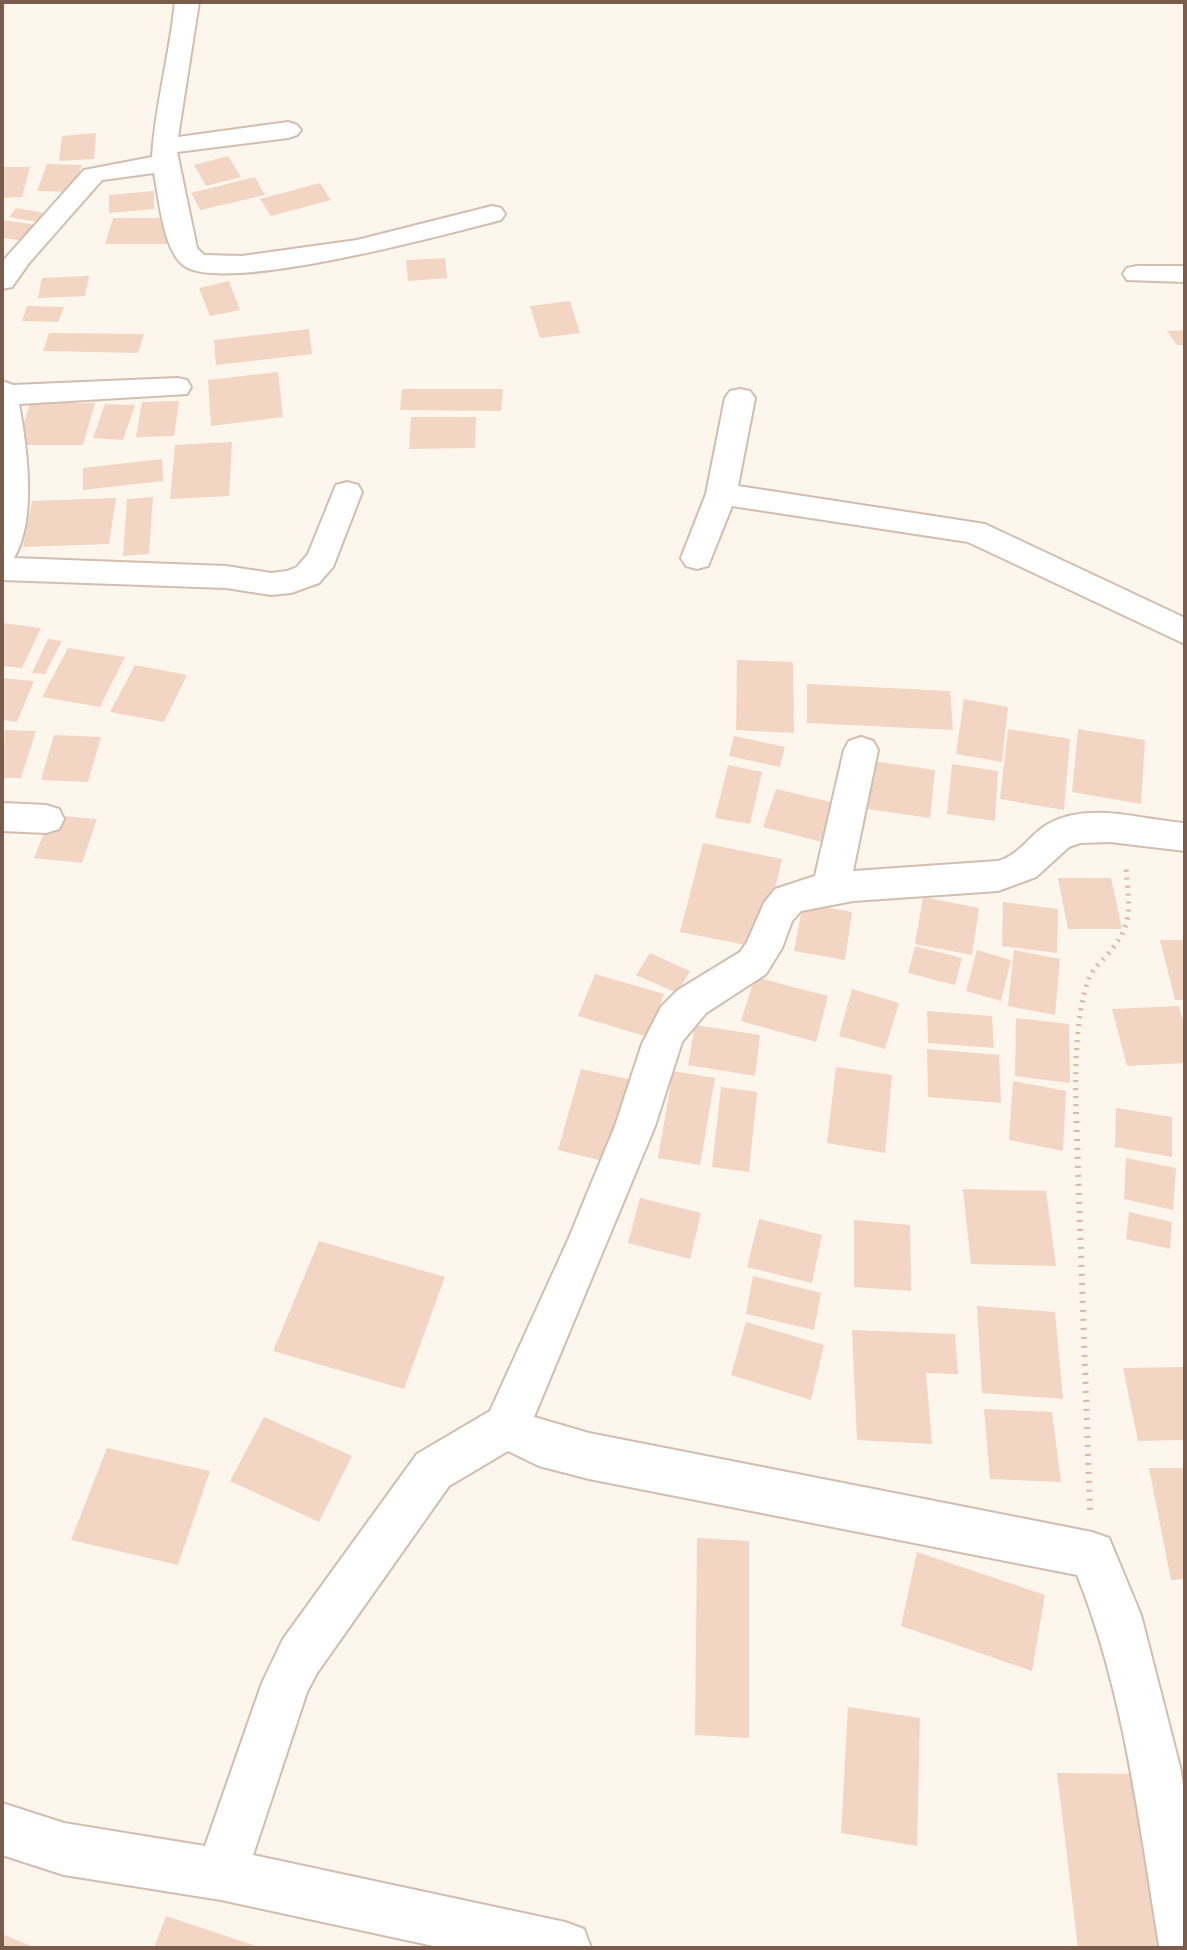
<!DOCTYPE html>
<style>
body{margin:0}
#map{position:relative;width:1187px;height:1950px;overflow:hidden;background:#fdf6ec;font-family:Manrope,sans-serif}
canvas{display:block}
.frame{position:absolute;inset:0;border:4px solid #7a5c4d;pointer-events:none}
</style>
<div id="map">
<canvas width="1187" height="1950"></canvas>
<div class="frame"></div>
</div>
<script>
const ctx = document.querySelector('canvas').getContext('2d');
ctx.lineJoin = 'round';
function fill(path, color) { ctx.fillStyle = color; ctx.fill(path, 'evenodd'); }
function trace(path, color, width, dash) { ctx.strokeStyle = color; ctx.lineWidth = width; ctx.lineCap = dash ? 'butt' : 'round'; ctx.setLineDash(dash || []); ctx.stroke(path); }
fill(new Path2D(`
 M96,133l-2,26 -35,2 3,-25z
 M228,156l13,21 -35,9 -12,-21z
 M47,164l35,1 -10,27 -35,-1z
 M2,167h28l-8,30 -20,1z
 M255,177l10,18 -65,15 -9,-17z
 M320,183l11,17 -60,16 -11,-17z
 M154,191v18l-45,4v-18z
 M16,208l28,5 -6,9 -29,-5z
 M113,218h61l-6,26h-63z
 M2,220l36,5 -11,16 -25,-3z
 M445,258l2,20 -39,3 -2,-21z
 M89,276l-4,20 -47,2 4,-20z
 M229,281l11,29 -30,6 -11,-28z
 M570,301l10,32 -40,5 -10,-32z
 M27,306l37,1 -6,15 -36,-1z
 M309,329l3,25 -96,11 -2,-25z
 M1185,330v15h-8l-10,-14z
 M49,333l95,1 -6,19 -95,-2z
 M278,372l5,45 -72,9 -3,-46z
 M402,389h101l-2,22 -101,-1z
 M179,401l-5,35 -38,1 6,-35z
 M30,403h65l-12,42h-66z
 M105,404l30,1 -12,35 -30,-2z
 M411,417h65l-1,31 -66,1z
 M232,442l-3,54 -59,3 5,-54z
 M162,459l1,22 -80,9v-22z
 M153,497l-4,57 -26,2 4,-57z
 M116,498l-7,46 -86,3 9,-46z
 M2,623l39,5 -19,40 -20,-2z
 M48,639l14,2 -17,33 -13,-1z
 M68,648l57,9 -25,50 -58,-10z
 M737,660l56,2 1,71 -58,-3z
 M135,665l52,10 -23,47 -54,-10z
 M2,678l32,3 -17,41 -15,-2z
 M807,684l143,7 3,39 -146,-7z
 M964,699l44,8 -6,55 -46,-8z
 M1008,729l62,10 -6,71 -64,-11z
 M1078,729l67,11 -4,64 -69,-12z
 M5,730l31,1 -15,47h-19z
 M54,735l47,2 -13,45 -47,-2z
 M734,736l51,11 -5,20 -51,-11z
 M873,761l62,9 -5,48 -62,-9z
 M952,764l46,7 -3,50 -48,-7z
 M728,765l34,7 -12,52 -35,-6z
 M776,789l63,15 -13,39 -63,-16z
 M51,815l46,4 -15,44 -48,-5z
 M703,843l79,16 -21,89 -81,-16z
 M1058,878h53l11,51h-54z
 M923,897l56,11 -7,47 -57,-11z
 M1003,902l55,7 -1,44 -55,-7z
 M803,903l49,9 -7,48 -51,-9z
 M1160,940h25v60h-10z
 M915,946l47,12 -7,27 -47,-12z
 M977,950l34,10 -10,41 -35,-10z
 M1014,950l46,9 -5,56 -47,-9z
 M650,953l40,18 -13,22 -41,-18z
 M595,974l69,20 -16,43 -70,-21z
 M755,977l73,19 -12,46 -75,-21z
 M852,989l47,14 -14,46 -46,-13z
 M1179,1006l6,22v35l-58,3 -15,-57z
 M927,1011l65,5 2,32 -66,-5z
 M1016,1018l53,6 1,59 -55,-7z
 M695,1025l65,10 -5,41 -67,-11z
 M927,1049l72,6 2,48 -73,-6z
 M836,1067l56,8 -7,78 -58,-10z
 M581,1069l60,13 -22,83 -61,-15z
 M673,1071l42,7 -15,87 -42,-7z
 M1013,1081l53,10 -3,60 -54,-11z
 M721,1087l36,5 -8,80 -37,-5z
 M1116,1108l56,9v40l-57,-10z
 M1126,1158l50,10 -3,42 -49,-11z
 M963,1189l83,2 10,75 -85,-2z
 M640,1198l61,15 -11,46 -62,-16z
 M1129,1212l43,10 -2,27 -44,-10z
 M759,1219l63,16 -10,48 -65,-16z
 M854,1220l56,5 1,66 -57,-4z
 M319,1241l126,36 -41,112 -131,-38z
 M753,1276l68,17 -7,37 -68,-16z
 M977,1306l78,6 8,87 -81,-6z
 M746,1322l78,23 -13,55 -80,-25z
 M852,1330l103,4 3,40 -32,-1 6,71 -75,-4z
 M1185,1367v73l-47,1 -15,-73z
 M984,1409l68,3 9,70 -71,-3z
 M264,1417l88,39 -33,66 -89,-41z
 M107,1448l103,23 -32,94 -107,-25z
 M1149,1468h36v111l-14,1z
 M697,1538l52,3v197l-54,-3z
 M917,1552l128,43 -13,76 -131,-45z
 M848,1707l72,11 -3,128 -76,-13z
 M1057,1773l84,1 27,174h-90z
 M166,1916l93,31 -1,1h-104z
 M2,1934l34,14h-34z`), '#f3d5c3');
const street = new Path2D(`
 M175,2h24l-21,135 110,-15 9,3 4,5 -4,5 -9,3 -111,14 20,96 7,7 38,1 115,-16 135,-34 9,2 4,6 -4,6c-51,13 -280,76 -318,45 -20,-16 -24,-67 -29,-92l-52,7 -73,83 -17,24 -10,2v-27l82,-92 68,-13c3,-52 18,-103 23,-155z
 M1137,266h48v16l-58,-2 -4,-6 4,-6z
 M177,378l10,2 4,7 -4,7 -168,10c8,43 18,115 -5,154l212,8 45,7 16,-2 10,-4 11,-13 28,-69 11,-3 11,3 4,7 -29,75 -14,16 -28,10 -20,2 -45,-7 -224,-8v-199l11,4z
 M740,389l10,2 5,7 -17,88 247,38 200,94v26l-217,-102 -236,-36 -24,60 -11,3 -11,-3 -5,-8 25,-64 19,-96 5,-7z
 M861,737l12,4 5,9 -25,121 145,-10c22,-6 31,-26 50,-37 42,-23 93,-4 137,-1v28l-75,-9 -30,1 -11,4 -33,30 -38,14 -145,10 -52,10 -9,10 -10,27 -16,26 -60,39 -24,29 -27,84 -121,291 55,16 503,99 17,6 32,77 39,152 5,28v153h-25l-1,-3c-20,-123 -35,-253 -82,-370l-488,-96 -50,-13 -31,-15 -59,35 -132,187 -10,19 -54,163 312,67 19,7 7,19h-148l-222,-48 -157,-25 -62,-20v-52l62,20 141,23 57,-163 21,-44 134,-185 73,-43 78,-171 47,-114 27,-82 19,-37 17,-17 62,-38 7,-10 17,-39 11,-14 40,-13 29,-126 5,-9z
 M2,803l44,2 13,4 5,10 -5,10 -13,4 -44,-2z`);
trace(street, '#d1beb0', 4);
trace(new Path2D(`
 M1076,1114c-1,-40 -1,-98 13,-136 4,-10 16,-20 23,-29 23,-28 16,-48 14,-82`), '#d9b8a5', 5, [2, 6]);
trace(new Path2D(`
 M1076,1112l14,398`), '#d9b8a5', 6, [2, 7]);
fill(street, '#fff');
</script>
